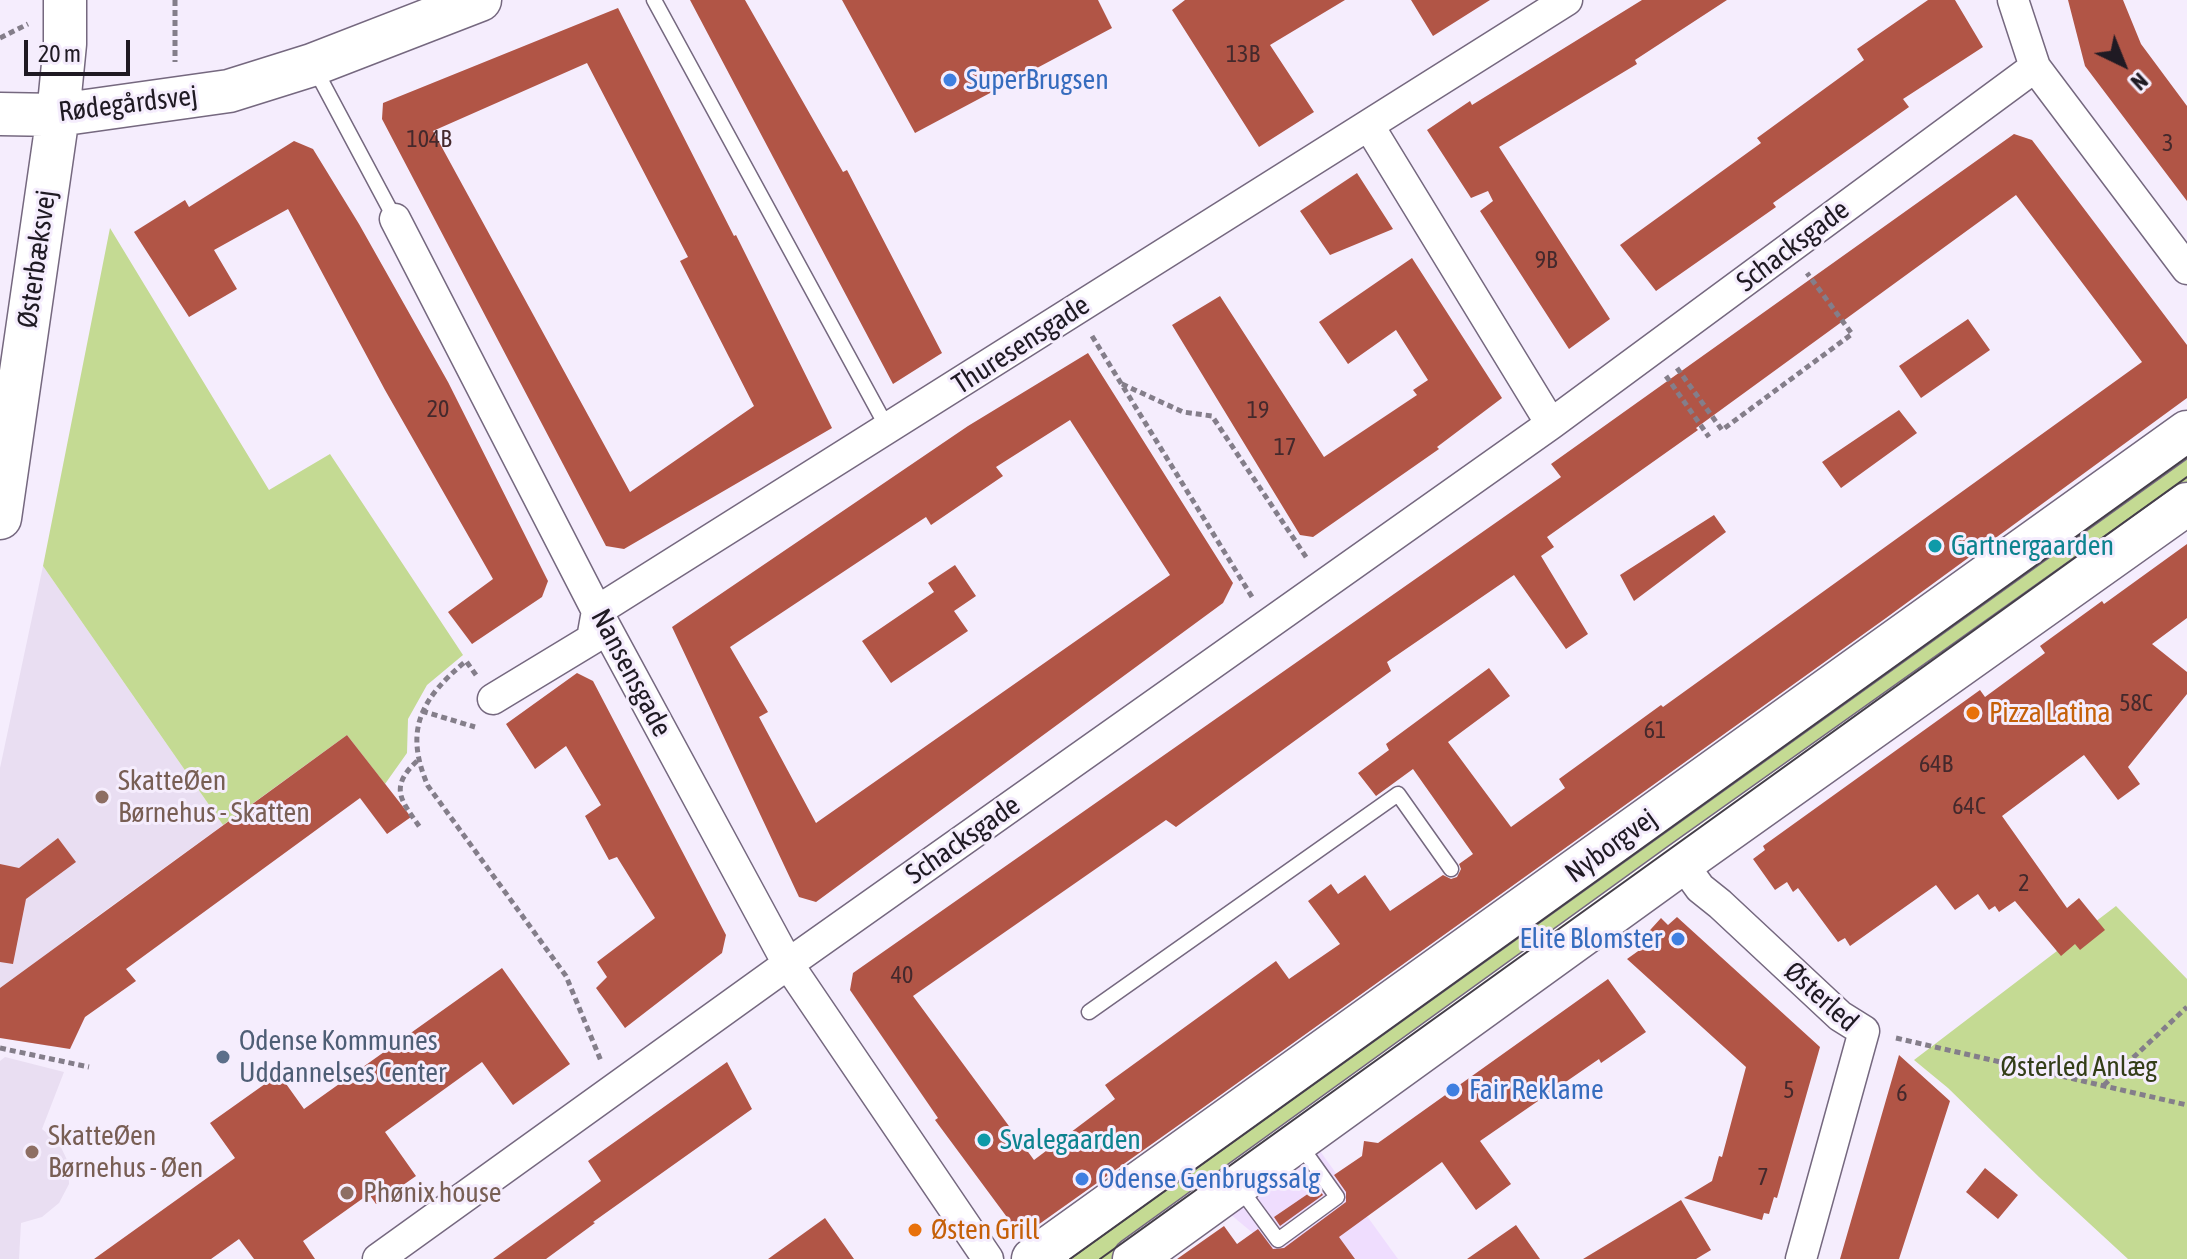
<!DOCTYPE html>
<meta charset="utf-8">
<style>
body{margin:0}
#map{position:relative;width:2187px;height:1259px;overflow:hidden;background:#f5edfd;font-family:"Asap Condensed",sans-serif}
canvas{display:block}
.north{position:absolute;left:2083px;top:24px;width:80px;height:80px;-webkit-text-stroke:6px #f5edfd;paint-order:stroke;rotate:137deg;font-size:22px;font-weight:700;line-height:32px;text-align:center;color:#1f1a23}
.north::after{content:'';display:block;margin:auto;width:28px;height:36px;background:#1f1a23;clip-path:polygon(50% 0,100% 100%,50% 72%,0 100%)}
.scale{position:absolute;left:24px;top:40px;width:106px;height:36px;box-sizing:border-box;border:4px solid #1f1a23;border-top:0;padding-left:10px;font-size:24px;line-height:28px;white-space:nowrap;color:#1f1a23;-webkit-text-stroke:6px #f5edfd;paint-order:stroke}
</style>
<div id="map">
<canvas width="2187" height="1259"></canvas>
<div class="north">N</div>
<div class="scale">20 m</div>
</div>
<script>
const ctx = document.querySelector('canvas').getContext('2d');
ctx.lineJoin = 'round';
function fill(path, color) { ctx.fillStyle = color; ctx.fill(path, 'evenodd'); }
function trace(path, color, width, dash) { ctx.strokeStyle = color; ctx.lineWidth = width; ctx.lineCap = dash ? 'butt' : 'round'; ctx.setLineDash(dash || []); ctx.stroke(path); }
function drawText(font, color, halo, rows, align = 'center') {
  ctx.font = font + ' "Asap Condensed",sans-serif'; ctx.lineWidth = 6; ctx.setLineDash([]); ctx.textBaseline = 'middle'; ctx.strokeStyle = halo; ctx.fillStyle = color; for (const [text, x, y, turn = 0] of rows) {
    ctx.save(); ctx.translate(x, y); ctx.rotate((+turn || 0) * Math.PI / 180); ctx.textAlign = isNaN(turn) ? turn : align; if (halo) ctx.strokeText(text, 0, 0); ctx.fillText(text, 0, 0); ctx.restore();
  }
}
fill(new Path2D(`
 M1320,1151l78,108h-114l-54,-45z`), '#efddfe');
fill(new Path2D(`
 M43,566l180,259 -157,114 -4,58 -13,49 -49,-9v-269z
 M5,1057l59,15 -22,57 17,14 9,19 1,22 -10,19 -17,14 -21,6 -2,36h-19v-198z`), '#e9def2');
fill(new Path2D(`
 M110,228l159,262 61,-36 133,201 -36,30 -19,34 -1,34 -22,31 -38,-49 -124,90 -180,-259z
 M2187,445v47l-1071,767h-43l-7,-11z
 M2116,906l71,73v280h-59l-89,-82 -91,-89 -34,-28z`), '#c4da93');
fill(new Path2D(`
 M690,0h55l98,172 4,-2 95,183 -49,31z
 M842,0h256l14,28 -197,105z
 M1185,0h160l-75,45 44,67 -55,35 -87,-137z
 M1411,0h79l-57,36z
 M1642,0h85l-92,60 2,4 -138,83 111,172 -41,30 -89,-138 13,-10 -5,-10 -17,7 -44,-68 43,-29 2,4z
 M1928,0h27l28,47 -80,52 6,8 -136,96 3,4 -120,84 -36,-46 141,-102 -4,-5 107,-78 -7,-11z
 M2068,0h55l18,44 46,62v95l-102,-135z
 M618,8l116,228 2,-1 96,193 -208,121 -18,-3 -224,-427 1,-16zM587,63l101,194 -8,4 74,145 -124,86 -197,-361z
 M2014,134l18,6 155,205v53l-301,220 -696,499 -162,115 -13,-4 -80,-108 3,-2 -88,-128 3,-17 708,-496 -10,-13zM2016,195l126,167 -479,345 -2,-2 -102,74 6,9 -54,39 -63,-85 62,-46 -21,-28 -103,76 3,6 -31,23 18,23 37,-27 60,85 -14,10 2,5 -4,8 -6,2 -8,-4 -53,36 -25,-36 -27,19 -7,-10 -23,17 32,43 -51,35 -13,-18 -171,124 10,14 -81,61 -121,-164 253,-176 10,7 215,-156 -4,-9 127,-87 52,74 22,-15 -47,-78 13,-9 -7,-10 151,-107 -2,-2z
 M294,141l19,8 46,75 89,158 100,199 -6,16 -70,47 -24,-32 45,-33 -108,-189 -97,-181 -74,41 23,39 -48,28 -55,-85 51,-32 4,7z
 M1357,173l36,56 -63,26 -30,-44z
 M1412,258l90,140 -65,49 2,2 -126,88 -13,-2 -128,-210 48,-29 104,161 93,-62 -4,-5 15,-10 -32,-50 -48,34 -29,-42z
 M1968,319l22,31 -69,48 -22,-32z
 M1088,353l145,230 -10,20 -407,299 -17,-5 -127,-270 296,-201zM1070,420l100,155 -354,248 -57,-106 9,-5 -38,-65 196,-130 5,8 72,-49 -7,-9z
 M1899,410l18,23 -76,55 -19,-26z
 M1714,515l12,17 -92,69 -14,-26z
 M2187,544v74l-35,26 35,28v22l-59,73 12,17 -22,16 -34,-45 -82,61 65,92 12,-10 26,32 -25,20 -5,-6 -14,12 -46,-55 -16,11 -4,-6 -6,4 -11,-16 -23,16 -19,-25 -86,61 -5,-8 -7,4 -40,-54 -5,4 -6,-10 -12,8 -22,-31 12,-9 -2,-4 217,-156 5,7 60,-44 -5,-7 62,-45 2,3z
 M955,565l21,31 -22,15 14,20 -77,52 -29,-42 72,-49 -6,-9z
 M577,673l16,8 133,254 -4,18 -97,75 -29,-40 11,-11 -10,-15 58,-44 -38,-61 -8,3 -24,-44 16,-11 -35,-59 -31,23 -29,-45z
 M347,735l64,82 -24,17 -27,-36 -234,171 10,12 -51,36 -15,32 -70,-11v-50z
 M58,838l18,24 -50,37 -13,65 -13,-2v-98l19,4z
 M1677,917l143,130 -43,151 -3,-1 -5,17 -5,-1 -2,7 -78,-22 28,-17 7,-25 3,1 24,-90 -119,-108 21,-15 -6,-5 19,-21 7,7z
 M502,968l68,96 -57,41 -31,-43 -97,70 31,44 -40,28 -7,-10 -66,47 12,18h-61l-15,-20 -28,20h-117l141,-101 -25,-35 69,-49 25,35z
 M1608,979l38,53 -45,31 -2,-4 -119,82 31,43 -35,26 -34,-48 -103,75 16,22h-178l47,-33 13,18 21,-15 15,20 11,-1 62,-46v-10l-12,-17 28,-19 2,-15 14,2z
 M1899,1055l51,46 -51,158h-59z
 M727,1062l25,47 -159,113 2,1 -49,36h-53l108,-78 -13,-20z
 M1985,1168l33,27 -20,24 -32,-27z
 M1318,1187l5,8 -43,31 -6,-9z
 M1681,1200l30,50 -15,9h-113z
 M825,1218l29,41h-86z
 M1516,1225l24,34h-73z`), '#b15546');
const lane = new Path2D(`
 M654,0l234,429
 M315,69l80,150
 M1089,1012l309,-218 53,75
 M1239,1187l39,53 59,-43 -37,-52`);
const street = new Path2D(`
 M2013,0l22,67 152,202
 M1369,126l182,298
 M395,219l202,392 191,353 200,295
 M493,699l99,-60 5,-28 970,-611
 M1682,863l18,25 20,16 120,112 24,15 -63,228
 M378,1259l410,-295 763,-540 484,-357`);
const secondary = new Path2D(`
 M0,114l58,1 171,-24 83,-26 168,-65
 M0,518l58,-403 7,-71v-44
 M1033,1259l1154,-827
 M1134,1259l548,-396 505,-359`);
trace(lane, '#75687f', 17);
trace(street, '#75687f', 33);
trace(secondary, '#75687f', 45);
trace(new Path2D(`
 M175,0v62
 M0,38l28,-14
 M1092,336l160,261
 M1677,368l45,62 130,-96 -45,-61
 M1666,376l43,61
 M1122,384l61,28 29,4 96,144
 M476,675l-10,-14c-44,37 -63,68 -38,125l138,190 35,85
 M422,711l53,16
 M417,761c-30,28 -14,41 4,68
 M1896,1038l291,67
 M0,1048l89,19
 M2104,1085l83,-78`), '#847e8a', 5, [6, 4]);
trace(lane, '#fff', 14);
trace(street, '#fff', 30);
trace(secondary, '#fff', 42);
trace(new Path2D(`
 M1070,1259l1117,-802
 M1100,1259l1087,-782`), '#443e48', 2);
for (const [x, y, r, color] of [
 [950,80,8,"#3f7fe0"],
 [1935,546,8,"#0f9aa8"],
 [1973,713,8,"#e8710a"],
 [102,797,8,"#8d6e63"],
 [1678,939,8,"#3f7fe0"],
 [223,1057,8,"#5c6f8a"],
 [1453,1090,8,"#3f7fe0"],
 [984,1140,8,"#0f9aa8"],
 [32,1152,8,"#8d6e63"],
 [1082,1179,8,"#3f7fe0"],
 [347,1193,8,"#8d6e63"],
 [915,1230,8,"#e8710a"]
]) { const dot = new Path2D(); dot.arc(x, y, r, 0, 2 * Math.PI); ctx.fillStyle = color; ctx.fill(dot); trace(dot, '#f5edfd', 3); }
drawText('24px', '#44292c', null, [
 ["13B",1243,54],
 ["104B",429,139],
 ["3",2168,143],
 ["9B",1546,260],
 ["20",438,409],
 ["19",1258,410],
 ["17",1285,447],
 ["58C",2136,703],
 ["61",1655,730],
 ["64B",1936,764],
 ["64C",1969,806],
 ["2",2024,883],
 ["40",902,975],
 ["5",1789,1090],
 ["6",1902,1093],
 ["7",1763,1177]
]);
drawText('28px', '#366cbe', '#f5edfd', [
 ["SuperBrugsen",966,80],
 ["Elite Blomster",1662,939,"right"],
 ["Fair Reklame",1469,1090],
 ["Odense Genbrugssalg",1098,1179]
], 'left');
drawText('28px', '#1f1a23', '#f5edfd', [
 ["Rødegårdsvej",128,104,-7],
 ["Schacksgade",1793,246,-37],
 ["Østerbæksvej",37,259,-82],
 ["Thuresensgade",1021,345,-33],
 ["Nansensgade",631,673,62],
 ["Schacksgade",963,840,-35],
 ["Nyborgvej",1611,846,-36],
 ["Østerled",1821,997,42]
]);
drawText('28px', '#0d838f', '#f5edfd', [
 ["Gartnergaarden",1951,546],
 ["Svalegaarden",1000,1140]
], 'left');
drawText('28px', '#c56008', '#f5edfd', [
 ["Pizza Latina",1989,713],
 ["Østen Grill",931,1230]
], 'left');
drawText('28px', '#785e54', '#f5edfd', [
 ["SkatteØen",118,781],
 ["Børnehus - Skatten",118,813],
 ["SkatteØen",48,1136],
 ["Børnehus - Øen",48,1168],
 ["Phønix house",363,1193]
], 'left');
drawText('28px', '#4e5e75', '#f5edfd', [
 ["Odense Kommunes",239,1041],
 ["Uddannelses Center",239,1073]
], 'left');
drawText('28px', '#333d17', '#f5edfd', [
 ["Østerled Anlæg",2079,1067]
]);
</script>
